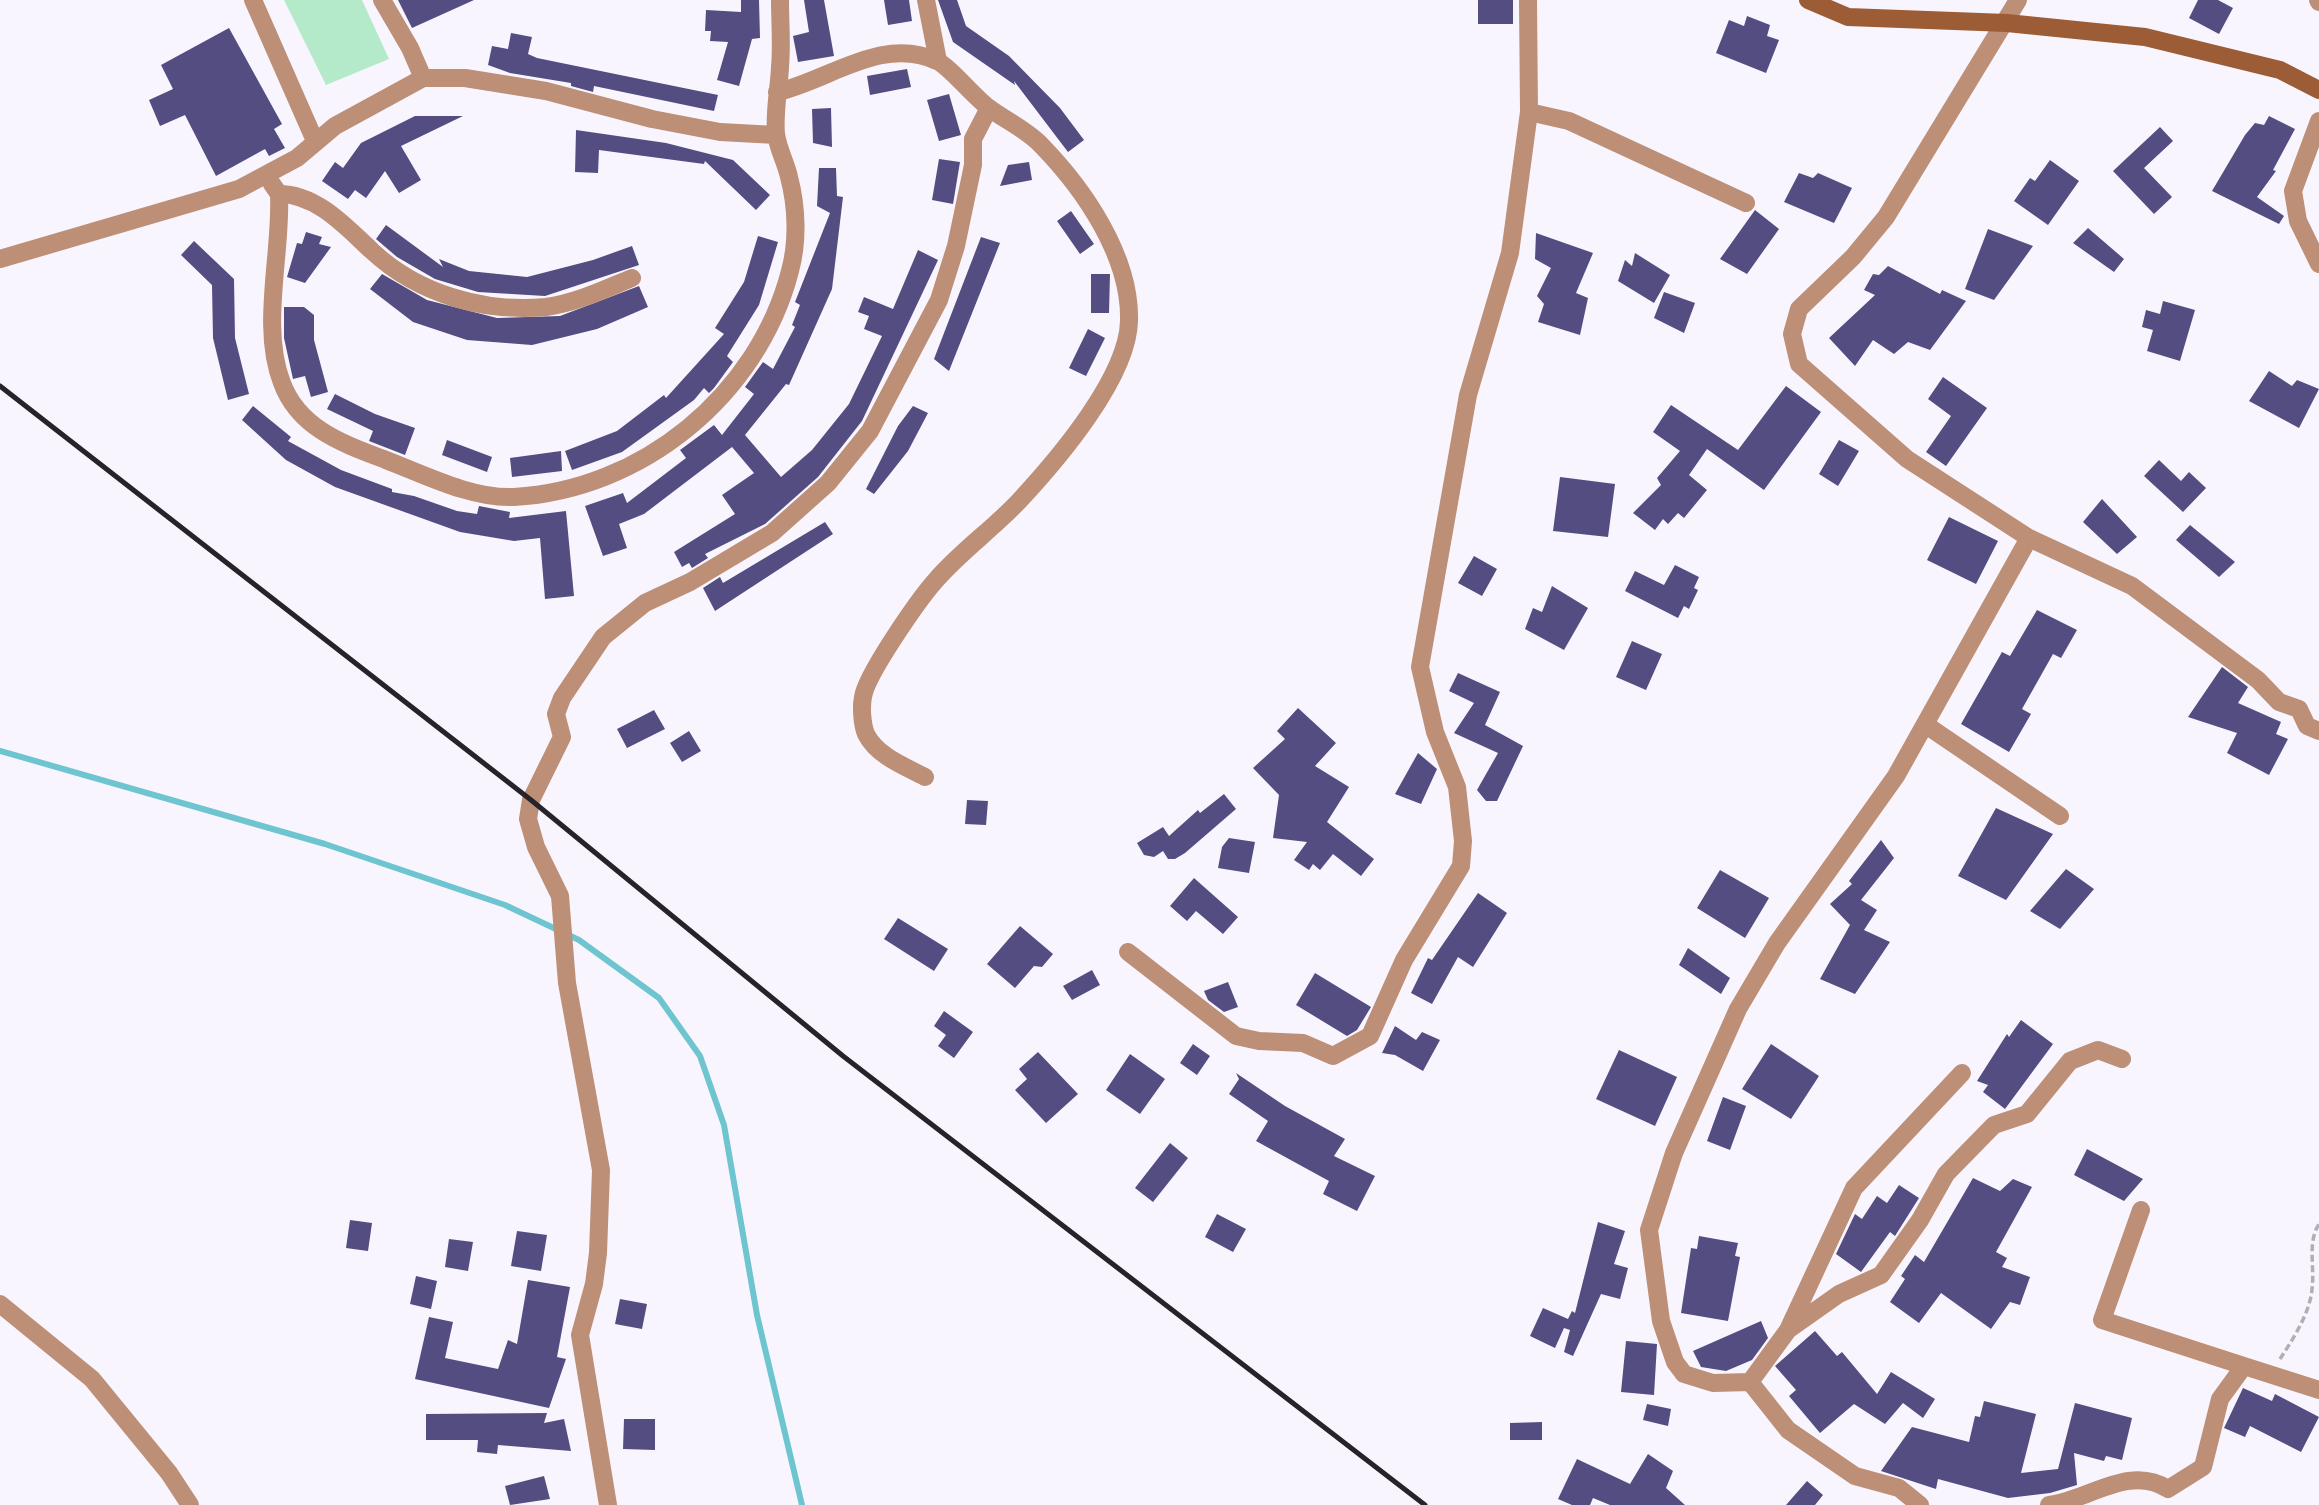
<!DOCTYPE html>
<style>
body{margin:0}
canvas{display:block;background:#f8f5fe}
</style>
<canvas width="2319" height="1505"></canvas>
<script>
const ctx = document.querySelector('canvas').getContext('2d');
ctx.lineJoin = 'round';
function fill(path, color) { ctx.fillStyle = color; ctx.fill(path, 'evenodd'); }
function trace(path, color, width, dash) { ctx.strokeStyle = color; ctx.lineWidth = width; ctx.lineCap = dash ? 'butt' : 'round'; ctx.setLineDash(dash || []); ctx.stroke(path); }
fill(new Path2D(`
 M284,0h78l27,59 -63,26z`), '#b4eac9');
trace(new Path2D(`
 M0,751l325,93 180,61 74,35 80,58 41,58 24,69 33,190 45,190`), '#6ec5d0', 6);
fill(new Path2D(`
 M398,0h76l-62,28z
 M741,0h18l1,38 -8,1 -13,47 -22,-6 11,-38 -18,-1 1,-10h-6l1,-21 35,2z
 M804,0h20l10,56 -36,6 -5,-26 16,-4z
 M884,0h25l3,21 -24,4z
 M938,0h19l9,26 43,30 51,52 24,32 -16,12 -54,-71 1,4 -62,-43z
 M1478,0h35v24h-35z
 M2198,0h20l15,8 -14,26 -30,-16z
 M1747,16l23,9 -3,11 12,4 -13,33 -50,-20 13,-33 15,6z
 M229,28l53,96 -8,5 11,19 -16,8 -4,-7 -49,27 -31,-61 -25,11 -11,-26 24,-11 -12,-24z
 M511,33l21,4 -4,17 9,4 181,37 -4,16 -120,-25 -1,6 -22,-6v-3l-61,-10 -22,-8 4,-19 16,3z
 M907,69l4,18 -41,8 -3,-19z
 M949,94l12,41 -22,6 -12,-41z
 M831,108l1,39 -19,-4 -1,-34z
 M415,116h48l-62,30 20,34 -22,13 -14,-22 -19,27 -11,-8 -7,9 -26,-18 13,-19 8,6 18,-25z
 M2269,116l26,13 -22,41 3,1 -19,26 27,19 -5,8 -67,-33 33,-56 10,-12 9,2z
 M2160,127l13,14 -29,27 28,29 -18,17 -41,-43z
 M576,130l90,13 67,17 37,35 -14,15 -51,-49 -1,3 -105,-14 -1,23 -23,-1z
 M939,159l21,3 -7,42 -21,-4z
 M2050,160l29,21 -31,44 -34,-24 16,-23 5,3z
 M1029,162l3,18 -32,6 8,-21z
 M819,168h17l1,28 6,1 -11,92 -43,96 -3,-1 -41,51 36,42 31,-27 37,-46 33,-68 -18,-7 5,-13 -11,-4 6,-15 29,12 25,-59 20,10 -76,161 -44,56 -53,47 -60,30 3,4 -16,10 -3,-5 -7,4 -8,-15 61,-38 -13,-19 32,-22 -22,-26 -88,67 -25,10 8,24 -24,8 -18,-50 38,-13 4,10 59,-45 -6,-8 34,-25 8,10 32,-41 -9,-7 18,-25 10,7 22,-42 -3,-2 8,-20 -5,-3 35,-89 -13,-7z
 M1799,173l14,5 5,-5 34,15 -18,35 -50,-21z
 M1755,210l24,19 -32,45 -27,-15z
 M1071,211l23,33 -14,10 -23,-33z
 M386,225l57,42 -4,-8 30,12 58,6 66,-17 39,-14 7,19 -94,31 -67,-4 -43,-13 -38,-22 -21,-18z
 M2088,228l36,31 -10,13 -41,-29z
 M1988,229l45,17 -39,54 -29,-11z
 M306,232l16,5 -3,7 12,3 -26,36 -18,-6 10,-34 5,1z
 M1536,233l57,20 -17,40 12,5 -8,37 -42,-13 6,-18 -7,-8 14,-28 -16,-9z
 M758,236l20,6 -19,63 -32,51 6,6 -19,26 -5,5 -5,-5 -10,12 -72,52 -50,18 -7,-19 52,-20 47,-36 2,3 58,-64 -9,-6 29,-46z
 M981,237l19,6 -51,128 -15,-12z
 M194,241l40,38 1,59 14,56 -21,6 -15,-62 -1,-53 -31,-30z
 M1635,253l35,22 -16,28 -36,-22 7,-21 7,6z
 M1888,266l52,28 2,-4 24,11 -36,49 -22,-8 -14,12 -21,-14 -18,26 -26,-28 46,-43 -11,-5 9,-16 6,1z
 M382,274l45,26 70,18 63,-2 79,-30 9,21 -51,22 -65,16 -65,-5 -54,-18 -43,-33z
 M1091,274h19l-1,39h-18z
 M1664,292l31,11 -11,30 -30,-15z
 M2163,301l32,9 -15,51 -33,-10 6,-21 -11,-3 4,-17 14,4z
 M284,307h20l10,8v25l14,52 -17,5 -6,-21 -12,3 -9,-41z
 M1088,329l17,9 -19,38 -17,-8z
 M2269,371l23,15 5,-6 22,9 -20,39 -50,-27z
 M1943,377l44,31 -41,58 -20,-14 25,-36 -23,-17z
 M1786,386l35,26 -57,78 -57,-41 -18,26 18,15 -23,28 -6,-5 -10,11 -5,-5 -8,11 -22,-17 28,-28 -4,-7 23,-27 -27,-19 18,-27 67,45z
 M335,394l40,20 40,14 -10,27 -36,-14 4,-10 -46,-22z
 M253,406l38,31 -3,4 53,29 51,19v3l22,4 43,15 20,3 2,-8 31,6 -1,6 57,-7 8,85 -29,3 -5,-61 -26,3 -54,-9 -125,-45 -49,-27 -44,-40z
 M913,406l15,7 -20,38 -34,43 -8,-5 32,-63z
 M447,440l45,17 -5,15 -45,-17z
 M1839,440l20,11 -21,35 -19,-12z
 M561,451l1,20 -50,6 -2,-19z
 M2159,460l22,21 8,-9 17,16 -23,24 -39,-36z
 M1560,477l55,7 -7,53 -55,-6z
 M2102,499l35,38 -20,17 -34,-32z
 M1949,517l49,24 -22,43 -49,-24z
 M825,522l8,12 -118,77 -12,-23 17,-11 3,6z
 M2190,525l45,37 -16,15 -43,-37z
 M1474,556l23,13 -15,27 -24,-13z
 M1675,565l24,12 -5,11 4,2 -9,19 -5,-3 -6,12 -53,-27 10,-20 29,14z
 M1552,586l36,22 -24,42 -39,-21 8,-21 9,4z
 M2037,610l40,20 -16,28 -8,-4 -31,55 9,5 -22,38 -48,-28 41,-72 8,4z
 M1632,641l30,13 -16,36 -30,-13z
 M2222,667l26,20 -10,16 43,19 -5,12 12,5 -19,36 -42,-22 10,-20 -49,-16z
 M1458,673l42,19 -15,33 38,21 -26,55h-11l-9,-11 21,-37 -44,-20 20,-30 -25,-12z
 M1298,708l38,35 -21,23 34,21 -22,35 47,37 -13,17 -28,-22 -13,16 -7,-6 -4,6 -15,-10 13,-18 -34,-4 6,-43 -26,-27 32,-29 -8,-8z
 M654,710l11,19 -38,19 -10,-19z
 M689,731l12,20 -19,11 -12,-19z
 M1418,753l19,16 -16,35 -26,-10z
 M1224,794l12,15 -51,44 -10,6h-7l-5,-8 -9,6 -10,-2 -7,-12 26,-16 6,9 29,-26 2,3z
 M967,800l21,1 -2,24 -21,-1z
 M1996,808l57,26 -47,66 -48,-24z
 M1229,838l26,4 -6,31 -31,-5 4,-21z
 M1881,840l13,18 -33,42 16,10 -13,20 26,12 -35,52 -35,-15 30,-54 -20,-21 22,-20 -3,-3z
 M2066,869l28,20 -34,40 -30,-18z
 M1720,870l49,28 -24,40 -48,-30z
 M1194,878l44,39 -15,17 -27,-23 -9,10 -17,-15z
 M1478,893l29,20 -34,54 -15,-10 -26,47 -21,-11 17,-35 4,2z
 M898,918l50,31 -14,22 -50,-32z
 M1020,926l33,28 -11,13 -8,-1 -19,22 -28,-24z
 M1688,948l42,30 -9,16 -42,-29z
 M1092,970l8,15 -28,15 -9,-14z
 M1315,973l56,34 -14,23 -10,6 -51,-31z
 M1228,982l10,25 -14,5 -16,-12 -4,-9z
 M944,1011l29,21 -19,26 -16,-12 8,-11 -12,-9z
 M2021,1020l32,24 -48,65 -22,-17 5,-7 -11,-4 30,-47 2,3z
 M1395,1026l21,14 6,-8 18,8 -17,31 -28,-16 -13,-2z
 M1193,1044l17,12 -13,19 -17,-12z
 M1771,1044l48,32 -28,43 -49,-30z
 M1619,1050l58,27 -22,49 -59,-27z
 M1038,1052l40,42 -32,29 -31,-33 12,-11 -8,-10z
 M1130,1054l35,25 -25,35 -34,-24z
 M1236,1073l49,33 60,33 -11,17 41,20 -18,35 -34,-17 6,-13 -73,-40 12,-20 -39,-27 10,-15z
 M1723,1097l23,9 -16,44 -23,-9z
 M1170,1143l18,15 -35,44 -18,-14z
 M2087,1149l56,30 -19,22 -50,-26z
 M1973,1178l27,13 13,-12 19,8 -36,65 11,6 -5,9 28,10 -10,28 -10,-3 -19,27 -50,-36 -22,30 -29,-21 15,-23 -4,-3 14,-21 9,7z
 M1899,1185l20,13 -24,38 -5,-4 -29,40 -25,-18 19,-40 7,5 15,-23 10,7z
 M1217,1214l29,15 -13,23 -28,-15z
 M350,1220l22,3 -4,28 -22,-3z
 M1598,1222l27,9 -11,33 14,4 -8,31 -19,-5 -28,62 -9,-4 6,-22 -6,-2 -9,20 -25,-12 13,-28 25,11 4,-8 3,2z
 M517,1231l30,4 -6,36 -30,-5z
 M1699,1236l39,7 -3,13 5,1 -12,64 -47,-8 10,-65 6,1z
 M449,1239l24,3 -5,29 -23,-4z
 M416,1276l21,5 -6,28 -21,-5z
 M528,1280l42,7 -13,70 9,2 -17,49 -134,-29 14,-62 24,5 -8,36 53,11 10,-29 9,4z
 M620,1299l27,5 -5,25 -27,-5z
 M1761,1321l7,17 -16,22 -26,11 -25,-4 -8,-16z
 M1815,1331l22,25 5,-4 35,42 14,-22 44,27 -12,19 -20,-15 -18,21 -31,-20 -34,29 -31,-37 7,-6 -21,-24z
 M1626,1341l31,3 -3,51 -33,-3z
 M2243,1388l29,13 3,-7 44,23 -18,35 -51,-26 -5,11 -21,-9z
 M1984,1401l52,13 -15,59 37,-4 17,-66 57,15 -10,42 -16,-4 -2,5 -30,-8 3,32 -27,8 -42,5 -70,-19 -2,10 -55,-18 31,-44 57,15 6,-26 5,1z
 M1647,1404l24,5 -3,17 -25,-6z
 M547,1413l-3,10 20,-4 7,32 -73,-6 -1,9 -20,-2 1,-12h-52v-26z
 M624,1419h31v31l-32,-1z
 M1542,1422v18h-32v-17z
 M1648,1454l25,17 -7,17 19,17h-75l-17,-7 -3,7h-18l-14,-6 19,-40 53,25z
 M544,1476l6,23 -40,6 -5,-19z
 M1807,1481l16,14 -8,10h-29z`), '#544d81');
trace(new Path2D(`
 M2280,1359c13,-20 30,-46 32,-70 3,-21 -5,-47 7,-65`), '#b1aeb6', 3.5, [7, 3.5]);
trace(new Path2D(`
 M253,0l62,141
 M382,0l28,48 13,30
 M926,0l12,61
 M2318,0l1,2
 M1529,112l40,9 177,82
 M2319,121l-26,70 5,30 21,43
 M272,184l7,10c38,0 67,33 93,57 46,43 112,62 174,56 30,-4 59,-18 86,-29
 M279,194c3,59 -19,133 3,189 17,46 62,61 104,77 39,15 86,39 128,37 128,-7 244,-102 276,-226 8,-29 7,-64 -1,-94 -3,-14 -11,-28 -13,-43 -2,-22 3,-45 4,-67 2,-22 0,-45 0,-67
 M0,259l239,-70 58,-31 38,-32 88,-48h42l81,13 106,28 68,13 56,3
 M2029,538l103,48 126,94 21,22 20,7 8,17 12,5
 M1926,725l134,91
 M925,777c-21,-11 -48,-21 -59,-43 -4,-10 -5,-27 -3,-37 3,-22 56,-98 73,-117 25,-29 58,-52 84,-80 38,-41 108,-123 109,-179 2,-64 -45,-132 -88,-176 -14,-15 -36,-25 -52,-37
 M1128,952l108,84 23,5 44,2 30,13 37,-20 34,-76 57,-94 2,-25 -6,-54 -22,-55 -15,-65 48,-272 42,-142 19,-141 -1,-112
 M2141,1210l-39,110 142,46
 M0,1304l92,75 77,94 21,32
 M1788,1330l51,-36 42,-19 39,-55 26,-46 48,-49 33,-11 43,-53 28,-11 24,9
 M1750,1382l38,-52 66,-142 108,-115
 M608,1505l-28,-170 14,-51 4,-31 3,-83 -34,-187 -7,-87 -24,-49 -8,-28 3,-19 31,-63 -6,-23 6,-16 41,-61 42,-34 45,-21 82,-49 56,-50 42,-52 69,-131 17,-54 17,-81v-26l16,-31c-14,-10 -40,-42 -52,-47 -55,-26 -109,20 -160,31
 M1920,1505l-21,-17 -44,-12 -67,-46 -38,-48 -37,1 -29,-9 -9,-12 -14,-41 -12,-91 25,-77 64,-144 39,-66 119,-167 133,-238 -122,-79 -108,-95 -7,-30 7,-25 54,-52 33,-40 132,-217
 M2049,1505c40,-5 80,-41 119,-16l35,-22 17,-68 24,-33 75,24`), '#bc8f76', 18);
trace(new Path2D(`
 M1808,0l40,17 159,6 138,14 135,33 39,20`), '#9c5c36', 18);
trace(new Path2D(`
 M0,386l531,414 312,256 582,449`), '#26232a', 5);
</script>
